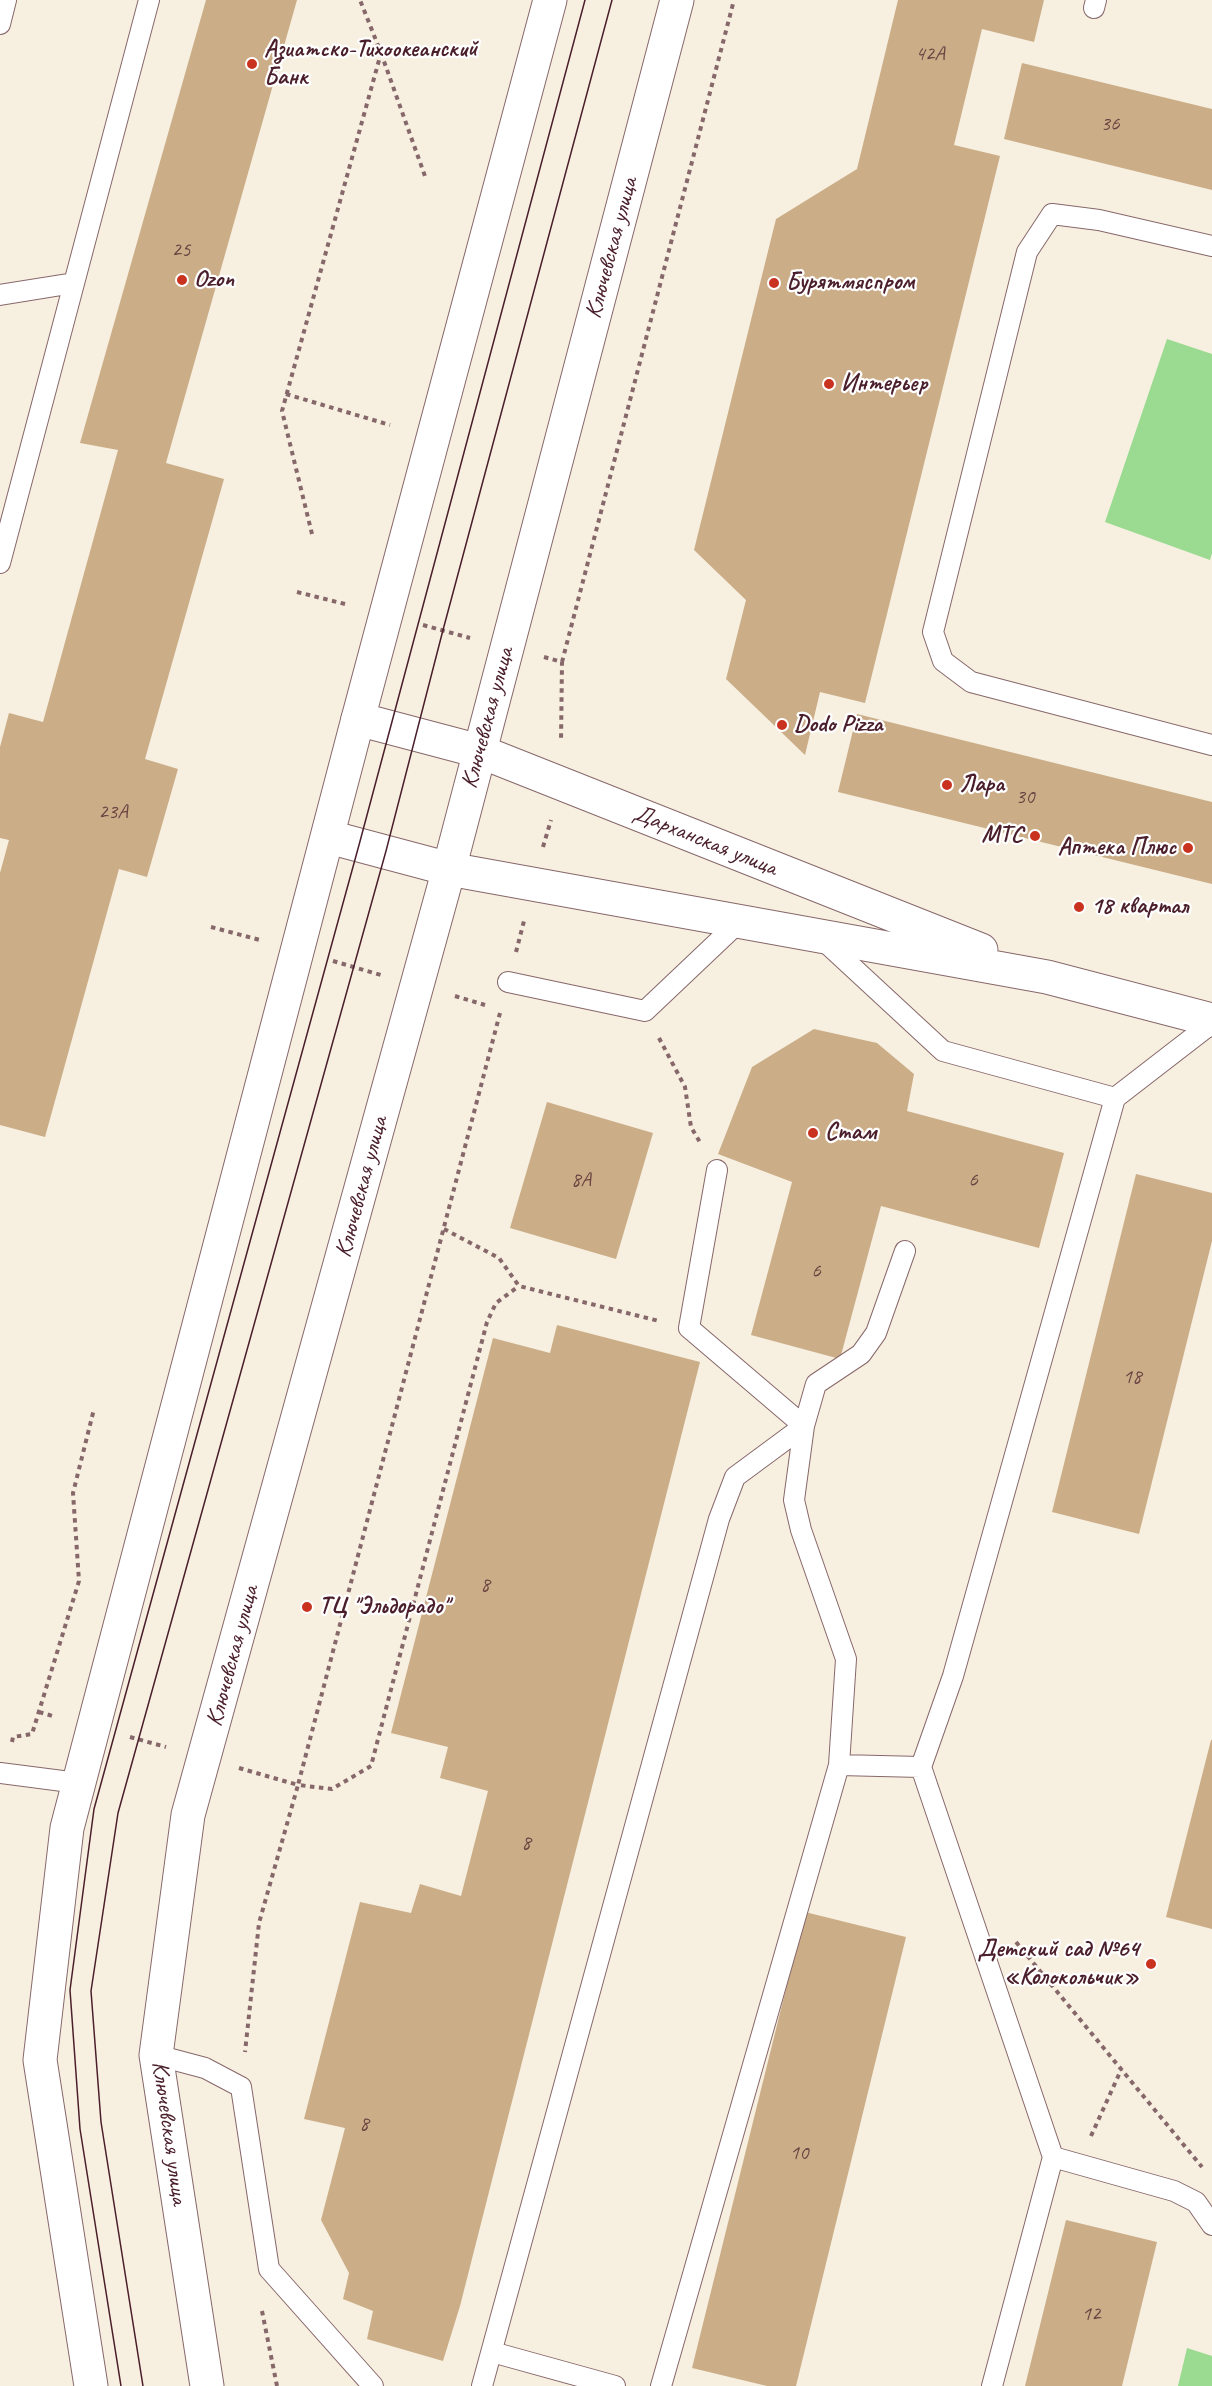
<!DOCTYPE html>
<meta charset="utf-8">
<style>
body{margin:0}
canvas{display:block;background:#f7efe0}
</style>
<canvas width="1212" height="2386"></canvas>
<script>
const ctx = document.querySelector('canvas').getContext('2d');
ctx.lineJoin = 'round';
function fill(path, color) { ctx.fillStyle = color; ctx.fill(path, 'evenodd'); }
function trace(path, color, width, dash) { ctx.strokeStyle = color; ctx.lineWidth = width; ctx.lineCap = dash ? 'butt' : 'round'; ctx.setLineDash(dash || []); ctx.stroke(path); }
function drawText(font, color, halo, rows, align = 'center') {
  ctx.font = font + ' Caveat,sans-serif'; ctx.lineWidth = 4.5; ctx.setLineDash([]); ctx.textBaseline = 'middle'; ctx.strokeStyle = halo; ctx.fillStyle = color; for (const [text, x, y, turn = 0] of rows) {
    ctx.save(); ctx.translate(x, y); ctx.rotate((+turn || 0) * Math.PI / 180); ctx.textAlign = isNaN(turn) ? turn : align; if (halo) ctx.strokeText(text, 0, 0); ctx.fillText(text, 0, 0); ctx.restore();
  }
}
fill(new Path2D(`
 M1167,339l45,15v199l-2,7 -105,-38z
 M1187,2348l25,8v30h-34z`), '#9ada91');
fill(new Path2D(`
 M206,0h91l-131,463 58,16 -79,280 33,10 -31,108 -28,-8 -74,268 -45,-12v-252l9,-33 -9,-2v-91l9,-34 34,9 75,-272 -38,-7z
 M898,0h146l-10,42 -52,-13 -28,116 46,11 -135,547 -45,-11 -15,63 -79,-76 20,-79 -52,-50 82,-331 81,-50z
 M1022,63l190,46v81l-208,-51z
 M857,714l355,88v82l-374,-92z
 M814,1029l63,14 37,31 -7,37 157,42 -25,95 -158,-42 -41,153 -89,-24 41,-153 -74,-28 34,-87z
 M547,1102l106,31 -37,126 -106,-31z
 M1136,1174l76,19v48l-73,293 -87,-22z
 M557,1325l143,37 -240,944 -17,55 -76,-22 6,-28 -30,-12 6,-26 -28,-53 24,-92 -41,-9 56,-217 51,11 9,-29 41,12 27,-105 -48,-13 8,-31 -57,-14 102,-395 57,15z
 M1211,1740h1v189l-46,-12z
 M805,1912l101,25 -110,449h-29l-75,-18z
 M1066,2220l91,22 -35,144h-97z`), '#cbae88');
const service = new Path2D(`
 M1094,8l2,-8
 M0,24l6,-24
 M1212,246l-113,-26 -47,-6 -25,38 -94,380 10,29 28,21 241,63
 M0,295l74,-12
 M0,563l149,-563
 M822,939l121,112 172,47 -162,578 -32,91 132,390 121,34 22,11 16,23
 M508,982l137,29 95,-90
 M1115,1098l97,-75
 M717,1170l-28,158 115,98
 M839,1765l82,2
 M0,1773l78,10
 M156,2055l49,13 36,19 28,182 104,117
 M492,2352l123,34
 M482,2386l237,-867 16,-42 69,-51
 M661,2386l178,-621 7,-106 -45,-129 -7,-30 10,-74 12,-42 45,-30 15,-21 29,-82
 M992,2386l61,-229`);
const tertiary = new Path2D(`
 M358,719l121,32 502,199
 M329,837l120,32 598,108 165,43`);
const secondary = new Path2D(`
 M91,2386l-51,-326 27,-232 291,-1109 192,-719
 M207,2386l-51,-331 32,-240 261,-946 228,-869`);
trace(service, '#87686a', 22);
trace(tertiary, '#87686a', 35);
trace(secondary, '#87686a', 35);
trace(new Path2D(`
 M381,53l45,126
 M286,394l104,31
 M312,534l-30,-123 99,-358 -21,-53
 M297,592l52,13
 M423,625l47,13
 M544,657l18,5 -1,80
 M562,662l172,-662
 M543,847l8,-27
 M211,927l49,13
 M516,952l8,-31
 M333,961l48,14
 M455,996l30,9
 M500,1013l-202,772 34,4 39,-23 116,-444 9,-19 23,-17
 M659,1038l26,49 6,40 10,17
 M444,1229l55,29 20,28 140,35
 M39,1712l17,5
 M130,1737l36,10
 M12,1742l1,-5 19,-3 47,-153 -6,-88 21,-84
 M239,1768l59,17 -39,138 -14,129
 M1016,1942l186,225
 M1091,2136l30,-66
 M262,2311l15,75`), '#87686a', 4, [4.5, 4.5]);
trace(service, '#fff', 20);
trace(tertiary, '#fff', 33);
trace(secondary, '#fff', 33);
trace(new Path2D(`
 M121,2386l-41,-257 -10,-139 24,-181 265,-964 226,-845
 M143,2386l-42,-264 -10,-131 27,-178 268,-962 57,-221 169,-630`), '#4a1f2b', 1.5);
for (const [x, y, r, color] of [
 [252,64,6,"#c8321e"],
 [182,280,6,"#c8321e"],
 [774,283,6,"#c8321e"],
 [829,384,6,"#c8321e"],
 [782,725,6,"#c8321e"],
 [947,785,6,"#c8321e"],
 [1035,836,6,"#c8321e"],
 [1188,848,6,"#c8321e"],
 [1079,907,6,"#c8321e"],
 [813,1133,6,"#c8321e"],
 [307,1607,6,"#c8321e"],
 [1151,1964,6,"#c8321e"]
]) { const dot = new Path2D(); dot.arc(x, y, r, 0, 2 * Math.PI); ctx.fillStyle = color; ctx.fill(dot); trace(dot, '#fff', 2); }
drawText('21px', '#6a4342', null, [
 ["42А",930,54],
 ["36",1110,124],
 ["25",181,250],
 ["30",1025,797],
 ["23А",113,812],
 ["8А",581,1180],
 ["6",973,1180],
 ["6",816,1271],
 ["18",1132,1377],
 ["8",485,1585],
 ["8",526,1843],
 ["8",364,2124],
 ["10",799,2153],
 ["12",1091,2314]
]);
drawText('bold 24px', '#4a1f2b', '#fff', [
 ["Азиатско-Тихоокеанский",264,50],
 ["Банк",264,78],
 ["Ozon",194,280],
 ["Бурятмяспром",786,283],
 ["Интерьер",841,384],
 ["Dodo Pizza",794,725],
 ["Лара",959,785],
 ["МТС",1023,836,"right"],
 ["Аптека Плюс",1176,848,"right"],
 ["18 квартал",1091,907],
 ["Стам",825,1133],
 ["ТЦ \"Эльдорадо\"",319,1607],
 ["Детский сад №64",1139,1950,"right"],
 ["«Колокольчик»",1139,1978,"right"]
], 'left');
drawText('24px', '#4a1f2b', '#fff', [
 ["Ключевская улица",612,248,-75],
 ["Ключевская улица",488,718,-75],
 ["Дарханская улица",705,841,22],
 ["Ключевская улица",362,1187,-75],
 ["Ключевская улица",233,1656,-75],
 ["Ключевская улица",169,2133,82]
]);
</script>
